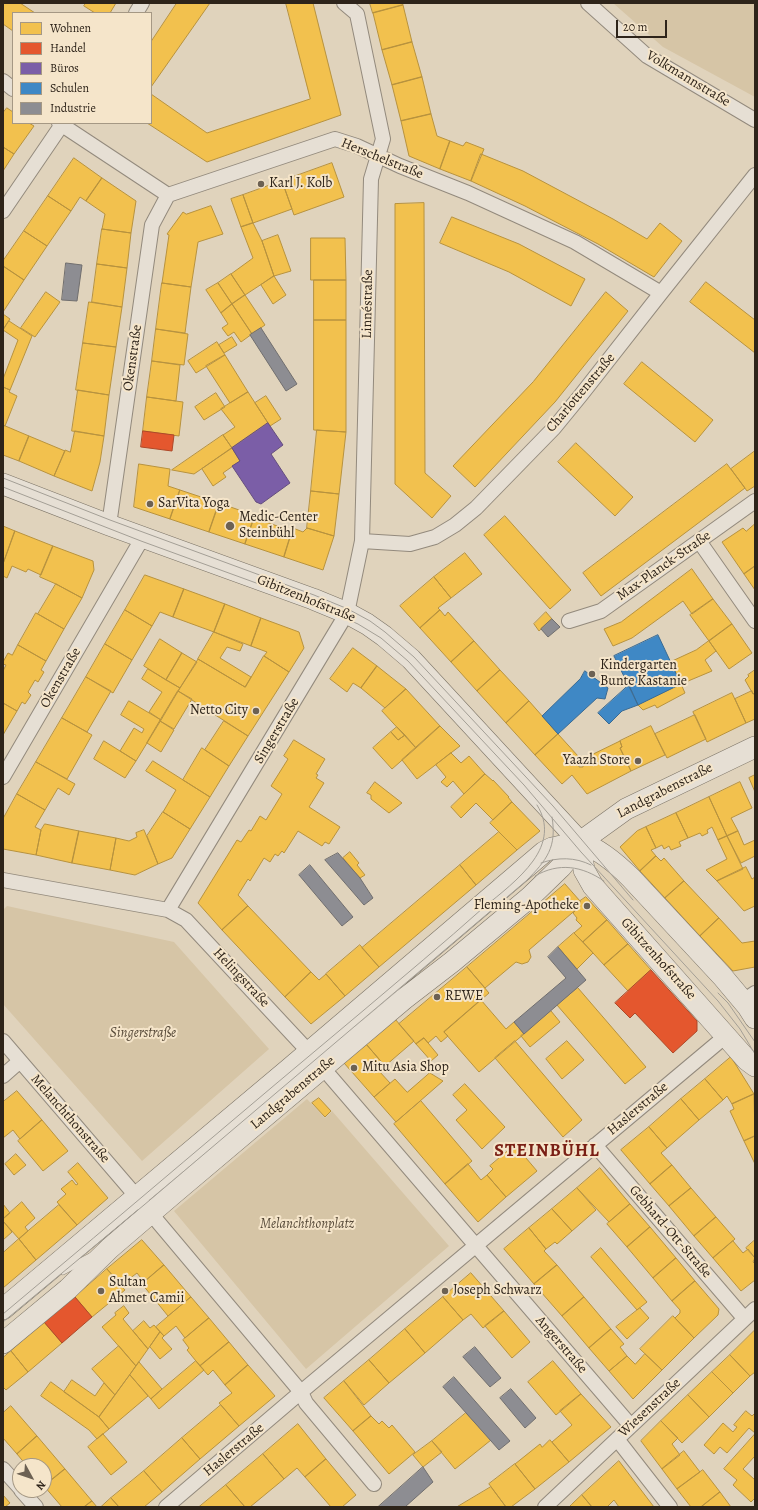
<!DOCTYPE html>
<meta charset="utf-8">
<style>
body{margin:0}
#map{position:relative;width:758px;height:1510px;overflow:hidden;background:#e0d3bc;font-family:Alegreya,serif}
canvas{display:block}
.frame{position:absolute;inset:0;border:4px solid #2e241a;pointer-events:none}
.legend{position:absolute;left:12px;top:12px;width:140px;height:112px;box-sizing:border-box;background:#f5e5ca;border:1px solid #a59884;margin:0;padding:5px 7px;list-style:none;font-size:12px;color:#2e241a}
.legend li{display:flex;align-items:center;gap:8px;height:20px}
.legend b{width:20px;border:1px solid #a59884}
.north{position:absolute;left:12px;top:1458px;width:40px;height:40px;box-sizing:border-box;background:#f5e5ca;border:1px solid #a59884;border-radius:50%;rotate:130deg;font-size:11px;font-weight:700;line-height:16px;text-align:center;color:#2e241a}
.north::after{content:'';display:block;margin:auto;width:14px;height:18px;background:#6c6153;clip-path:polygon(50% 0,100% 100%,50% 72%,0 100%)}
.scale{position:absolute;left:616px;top:20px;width:51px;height:18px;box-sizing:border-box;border:2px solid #2e241a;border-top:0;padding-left:5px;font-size:12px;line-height:14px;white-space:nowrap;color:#2e241a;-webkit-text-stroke:3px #f5e5ca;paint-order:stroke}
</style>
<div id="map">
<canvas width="758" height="1510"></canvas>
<div class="frame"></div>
<ul class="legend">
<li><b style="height:11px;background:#f2c14e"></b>Wohnen</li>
<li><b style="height:11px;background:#e4572e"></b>Handel</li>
<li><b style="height:11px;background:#7b5ea7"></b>Büros</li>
<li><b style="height:11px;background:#3f88c5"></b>Schulen</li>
<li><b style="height:11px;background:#8d8d92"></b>Industrie</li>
</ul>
<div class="north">N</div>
<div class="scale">20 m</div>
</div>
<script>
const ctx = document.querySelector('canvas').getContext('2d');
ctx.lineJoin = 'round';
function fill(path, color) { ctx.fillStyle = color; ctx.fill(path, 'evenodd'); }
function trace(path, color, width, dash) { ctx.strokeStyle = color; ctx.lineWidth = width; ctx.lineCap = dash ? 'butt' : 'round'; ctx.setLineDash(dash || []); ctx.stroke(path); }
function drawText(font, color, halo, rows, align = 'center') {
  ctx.font = font + ' Alegreya,serif'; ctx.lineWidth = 4; ctx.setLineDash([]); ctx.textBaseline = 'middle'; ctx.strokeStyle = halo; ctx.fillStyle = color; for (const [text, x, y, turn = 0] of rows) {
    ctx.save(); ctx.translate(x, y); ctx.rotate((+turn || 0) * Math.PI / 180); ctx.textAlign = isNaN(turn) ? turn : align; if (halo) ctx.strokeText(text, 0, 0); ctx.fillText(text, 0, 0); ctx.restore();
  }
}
fill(new Path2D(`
 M613,3h142v94l-92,-50z
 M7,906l167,36 95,107 -127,112 -139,-157v-94z
 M307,1099l18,19 7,-7 117,135 -143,123 -132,-158z`), '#d6c5a6');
const homes = new Path2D(`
 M3,3h17l15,10h-22v18l-10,-7z
 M86,3h30l-6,10h-15l-11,-7z
 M177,3h33l-59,84v-45z
 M286,3h27l28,112 -134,47 -60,-39h4v-29l56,39 103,-34z
 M370,3h32l1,2 -30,8z
 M403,5l9,37 -30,8 -9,-37z
 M412,42l10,35 -30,8 -10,-35z
 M422,77l9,37 -30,7 -9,-36z
 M7,108l6,4v11h16l5,3 -20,28 -11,-7v-34z
 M431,114l6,22 13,5 -10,28 -31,-13 -8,-35z
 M450,141l13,5 3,-4 18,7 -13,32 -31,-12z
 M3,147l11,7 -11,17z
 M481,154l42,17 90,48 34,20 13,-16 22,18 -28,36 -56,-33 -73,-38 -54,-25z
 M74,158l28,20 -16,23 -6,-4 -9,14 -23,-15z
 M332,163l12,34 -50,18 -12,-34z
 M102,178l34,23 -5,32 -29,-4 3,-15 -19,-13z
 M282,181l10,28 -39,14 -10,-28z
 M243,195l10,28 -12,4 -10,-28z
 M48,196l23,15 -24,35 -23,-15z
 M424,203l1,270 26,23 -19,22 -37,-34v-280z
 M211,206l12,28 -25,8 -7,45 -29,-4 7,-48 -2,-1 16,-22 3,2z
 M452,217l67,27 66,35 -14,27 -62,-34 -69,-29z
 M253,223l9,18 12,35 -29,19 -14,-21 22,-16 -12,-31z
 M102,229l29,4 -4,35 -30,-4z
 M24,231l23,15 -23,34 -21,-14v-5z
 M278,235l13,36 -17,5 -12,-35z
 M311,238h34l1,42h-35z
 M97,264l30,4 -5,39 -30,-5z
 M3,266l21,14 -21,32z
 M231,274l14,21 -13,9 -14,-21z
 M274,276l12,19 -13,9 -12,-19z
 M314,280h32v40h-32z
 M706,282l49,38v33l-65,-51z
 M162,283l29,4 -6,46 -29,-4z
 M218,283l14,21 -11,9 -15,-23z
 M46,292l14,10 -25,35 -14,-9z
 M606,292l22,19 -73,91 -80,85 -22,-21 80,-84z
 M245,295l20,30 -13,9 -20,-30z
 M89,302l33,5 -6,40 -33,-4z
 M232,304l20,30 -11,8 -7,-10 -6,4 -6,-8 6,-4 -7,-11z
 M3,314l7,5 -7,11z
 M314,320h32v112l-32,-2z
 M9,321l23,15 -22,54 -7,-3v-8l15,-39 -15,-10z
 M156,329l32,5 -4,31 -32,-4z
 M232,337l5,8 -13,8 -5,-8z
 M217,342l8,13 -29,18 -8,-12z
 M83,343l33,4 -7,48 -33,-5z
 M225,355l23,37 -18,11 -24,-37z
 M152,361l28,4 -4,36 -29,-4z
 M642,362l71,58 -18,22 -71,-58z
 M3,387l7,3 -1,2 8,4 -12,30 -2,-1z
 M78,390l31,5 -5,41 -32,-5z
 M248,392l20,31 -36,25 -9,-13 12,-8 -14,-18z
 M216,393l9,14 -21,13 -9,-13z
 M266,396l15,23 -11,7 -15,-23z
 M147,397l36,5 -4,34 -36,-5z
 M3,425l26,11 -10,25 -16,-6z
 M317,430l29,2 -7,62 -28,-3z
 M75,431l29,5 -4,26 -8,29 -38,-15 11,-26 5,2z
 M223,435l9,13 -38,26 -22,-4z
 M29,436l36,15 -11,25 -35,-15z
 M576,443l57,54 -18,19 -57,-54z
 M232,448l8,13 -17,12 3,4 -13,9 -11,-17z
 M755,451v35l-8,5 -16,-22z
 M139,464l31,5 -2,17 12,4 -10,29 -36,-12z
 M727,464l18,24 -144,108 -18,-23z
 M180,490l39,13 -10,29 -39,-13z
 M311,491l28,3 -5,42 -27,-8z
 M219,503l23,8 -1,3 13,4 -9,26 -36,-12z
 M505,516l66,74 -21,19 -66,-74z
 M254,518l38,13 -8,26 -39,-13z
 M755,524v42l-11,8 -22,-32 21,-14 3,3z
 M3,526l12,5 -12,33z
 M293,528l10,4 4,-4 27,8 -11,34 -39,-13z
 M15,531l38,15 -12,29 -13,-6 -2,3 -14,-6 -5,12 -4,-2v-12z
 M53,546l40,15 1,9 -12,28 -26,-14 -16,-7z
 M465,553l17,21 -31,24 -17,-21z
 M755,566v24l-11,-16z
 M692,569l21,30 -21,15 -9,-13 -51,37 -19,8 -9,-17 17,-7z
 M145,575l39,14 -11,28 -13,-5 -8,14 -27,-16z
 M434,577l17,21 -13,10 2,2 -20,18 -20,-22z
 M56,584l26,14 -18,31 -26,-15z
 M184,589l41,15 -11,28 -41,-15z
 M713,599l19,25 -23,17 -19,-26z
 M225,604l36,14 -10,28 -37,-14z
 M125,610l27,16 -20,34 -27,-16z
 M440,610l5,6 3,-4 26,29 -23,21 -31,-34z
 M546,612l6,7 -13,12 -5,-7z
 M36,613l28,16 -18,32 -28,-16z
 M261,618l38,14 5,16 -15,24 -25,-16 3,-4 -16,-6z
 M732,624l20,29 -23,16 -20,-28z
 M214,632l29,12 -3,7 -13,-4 -7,11 31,19 -6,10 -47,-28z
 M160,639l22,14 -16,27 -22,-14z
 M474,641l26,29 -23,21 -26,-29z
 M709,641l7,10 -11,9 7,11 -31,13 -11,-22 26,-12z
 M105,644l27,16 -19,33 -27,-16z
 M18,645l28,16 -5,9 3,2 -6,10 -3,-2 -7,12 3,3 -6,9 -3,-2 -5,9 -14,-8v-32l3,-6 -3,-1v-2l5,-9 4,2z
 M353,648l24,18 -16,22 -8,-5 -6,9 -17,-13z
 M182,653l15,9 -17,26 -14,-8z
 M264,656l25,16 -41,64 -70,-45 20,-32 47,28z
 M377,666l29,23 -21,19 -24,-20z
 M148,669l32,19 -19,32 -12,-8 13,-20 -20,-13z
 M500,670l29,31 -23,22 -29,-32z
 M755,670v23l-2,1 -8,-14 4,-4 -1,-1z
 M86,677l25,14 -24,41 -25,-14z
 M681,684l4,9 -28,15 -2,-3 -12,5 -5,-5z
 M406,689l34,37 -24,22 -34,-37z
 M178,691l14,8 -18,30 -14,-8z
 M752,691l1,3 2,-1v26l-9,4 -11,-24z
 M732,693l14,30 -39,19 -14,-30z
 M129,701l32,19 -25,41 -16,-10 14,-23 8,5 2,-4 -23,-14z
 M529,701l29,33 -23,21 -29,-32z
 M3,703l14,8 -14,24z
 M695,715l11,24 -39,19 -12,-24z
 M62,718l30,17 -25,44 -31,-17z
 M160,721l14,9 -13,22 -14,-9z
 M224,721l24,15 -19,30 -24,-16z
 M440,726l20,20 -43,33 -15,-19z
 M651,726l14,29 -34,16 -11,-23 2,-1 -2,-6z
 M397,727l8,8 -7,5 -7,-8z
 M391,732l7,8 7,-5 11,13 -24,21 -19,-21z
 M558,734l20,22 1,11h4v-8l37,-18 2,6 -2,1 11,23 -44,23 -15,-19 -10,9 -27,-29z
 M294,740l31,19 -9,15 2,1 -2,3 8,5 -15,24 31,20 -11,17 -4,-2 -3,4 -24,-15 -14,22 -2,-2 -4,5 -3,-2 -5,8 -6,-4 -14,23 -2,-2 -10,16 10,11 -26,24 -24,-27 39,-63 4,2 8,-12 2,1 9,-15 6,4 16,-26 -11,-8 17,-27 -4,-3z
 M104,741l32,20 -11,17 -31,-19z
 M202,748l27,18 -19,31 -27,-17z
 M451,753l10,10 8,-7 16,18 -21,20 -11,-13 -6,6 -6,-5 5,-5 -10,-12z
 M153,761l57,36 -20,32 -27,-17 13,-22 -30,-19z
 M36,762l39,22 -6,11 -11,-7 -13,22 -28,-16z
 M485,774l8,7v-1l16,17h-1l4,5 -19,18 -17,-17 -15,15 -10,-11z
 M755,775v17l-6,-14z
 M375,782l27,21 -13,10 -18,-14v-4l-4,-2z
 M740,782l12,26 -21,10 7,13 -11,5 -18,-39z
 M17,794l28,16 -10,17 6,3 -5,25 -33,-6v-30z
 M709,797l18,39 -9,4 -6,-13 -5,3 1,3 -6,3 -2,-3 -12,5 -12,-25z
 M512,802l28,29 -23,19 -27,-27z
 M163,812l27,17 -18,29 -14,6 -11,-28z
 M676,813l12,25 -9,4 2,4 -10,4 -2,-4 -5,3 -2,-4 -6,3 -10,-21z
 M45,824l34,7 -7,32 -36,-8 5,-25z
 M646,827l10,21 -5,2 5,6 -16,15 -20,-24 17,-16z
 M144,830l14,34 -23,11 -25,-5 6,-32 13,3 8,-4 -1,-4z
 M79,831l37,7 -6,32 -38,-7z
 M738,831l6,14 11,-5v16l-14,7 -14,-27z
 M499,832l18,18 -41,35 -16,-20z
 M727,836l16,33 -26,12 -11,-11 21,-11 -9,-19z
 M350,852l9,11 -2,2 8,10 -5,3 -17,-20z
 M656,856l5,5 3,-3 20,23 -19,17 -25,-27z
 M460,865l16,20 -97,82 -17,-19z
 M746,867l6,12 3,-2v29l-11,5 -27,-30z
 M684,881l35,37 -19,18 -35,-38z
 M565,884l15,17 -1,6 -50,43 2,7 -3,5 -6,2 -6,-2 -31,26 -18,-21z
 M586,897l21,23 -24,22 -9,-9 8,-7 -6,-6 1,-2 -4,-5 6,-6 1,-6z
 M248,906l63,66 -26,25 -63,-67z
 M719,918l23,25 13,-2v26l-22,4 -33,-35z
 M607,920l21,24 -24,21 -21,-23z
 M574,933l19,20 -16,16 -19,-22z
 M628,944l23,26 -23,21 -24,-26z
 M360,945l19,22 -34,29 -19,-22z
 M467,967l22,26 -45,39 4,4 -7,6 -5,-6 -8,7 -4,-5 -8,6 -17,-20z
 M311,972l8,8 7,-6 19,22 -34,28 -26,-27z
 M578,988l68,79 -21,17 -68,-79z
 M481,1000l25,29 8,-7 10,12 -45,38 -35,-40z
 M551,1011l9,11 -30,25 -9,-11z
 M395,1019l19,22 -29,25 -19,-22z
 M424,1038l14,17 -7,6 -15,-17z
 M515,1041l67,79 -19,17 -68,-79z
 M567,1041l17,19 -22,19 -16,-20z
 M366,1044l19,22 -6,5 11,12 -16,14 -30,-34z
 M731,1057l23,37 -22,10 -5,-8 -4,4 -18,-21z
 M430,1073l13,8 -47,41 -22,-25 21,-18 12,13z
 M705,1079l18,21 -24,20 -18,-21z
 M465,1084l40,43 -23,22 -26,-29 11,-10 -14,-15z
 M17,1091l25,29 -22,19 -7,-9 -10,8v-36z
 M754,1094l1,42 -11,5 -14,-30 4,-2 -2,-5z
 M319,1098l12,13 -6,6 -13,-14z
 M681,1099l18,21 -32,28 -18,-21z
 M421,1101l51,60 -27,23 -51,-60z
 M42,1120l26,31 -25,20 -25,-30z
 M649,1127l18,21 -6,5 11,12 -22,19 -29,-34z
 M755,1136v28l-11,-23z
 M515,1145l22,26 -31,26 -19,-22 6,-6 -3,-3z
 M16,1154l10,11 -12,10 -9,-11z
 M78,1163l30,35 -31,27 -20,-23 9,-8 -5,-5 11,-9 4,5 2,-1 -10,-12z
 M468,1164l13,16 6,-5 19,22 -28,25 -33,-38z
 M672,1165l19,23 -22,18 -19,-22z
 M600,1168l30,36 -21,18 -32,-34z
 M577,1188l19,22 -24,21 -20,-22z
 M691,1188l25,29 -22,19 -25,-30z
 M22,1202l13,16 -10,9 3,4 -9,8 -16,-18v-2z
 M3,1204l7,9 -7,6z
 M630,1204l20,23 -23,20 -20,-23z
 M59,1205l18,20 -41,35 -17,-21z
 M552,1209l20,22 -15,13 -2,-2 -9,7 -17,-21z
 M716,1217l19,22 -22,19 -19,-22z
 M3,1221l9,11 -9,8z
 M650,1227l26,31 -23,20 -26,-31z
 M529,1228l17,21 -2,2 13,14 -23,19 -30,-35z
 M19,1239l17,21 -33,28v-35z
 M142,1240l22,25 -20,17 -7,-9 -16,12 -14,-16z
 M755,1240v18l-9,-10z
 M733,1241l10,12 5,-4 7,9 -2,4 2,2v16l-14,11 -28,-33z
 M601,1248l46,54 -10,8 -46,-53z
 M676,1258l19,23 -23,20 -19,-23z
 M164,1265l27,32 -23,19 -26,-32z
 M557,1265l27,32 -22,19 -28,-32z
 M107,1269l18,21 -33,27 -17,-20z
 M471,1273l33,38 -21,17 -12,-14 -8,6 -20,-23z
 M695,1281l24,28 -1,6 -24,23 -19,-20 5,-5v-3l-8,-9z
 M191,1297l18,21 -24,20 -9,-12 -12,10 -8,-9z
 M443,1297l20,23 -38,33 -20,-24z
 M584,1297l27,32 -22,19 -27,-32z
 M124,1306l5,7 -6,6 25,30 -12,17 -34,-39 14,-12 -1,-2z
 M640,1308l9,10 -22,21 -11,-12z
 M504,1311l26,31 -18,16 -27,-32z
 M673,1316l21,22 -32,32 -22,-21z
 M209,1318l20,24 -29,24 -13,-16 2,-2 -6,-8z
 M144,1321l6,7 4,-3 6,7 -12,17 -15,-18z
 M44,1322l18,21 -34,29 -17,-21z
 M405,1329l20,24 -36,30 -20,-23z
 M611,1329l13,15 -4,3 7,9 -18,15 -20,-23z
 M755,1330v42l-5,4 -20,-21z
 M160,1332l4,4 -2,2 10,11 -12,10 -10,-12z
 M229,1342l19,23 -23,20 -12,-15 -5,5 -8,-9z
 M119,1346l17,20 -21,29 -23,-26z
 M11,1351l17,21 -22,18 -3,-3v-29z
 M645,1354l17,16 -29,29 -24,-28 18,-15 8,8z
 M730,1355l20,21 -17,17 -21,-21z
 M369,1360l20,23 -25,22 -20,-24z
 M196,1361l8,9 -45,39 -8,-10z
 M553,1361l28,33 -25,21 -28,-33z
 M139,1362l23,27 -11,10 -21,-24z
 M248,1365l27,31 -36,30 -20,-23 13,-10 -7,-8z
 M712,1372l21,21 -24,24 -21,-22z
 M130,1375l18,21 -39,33 -10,-12z
 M72,1380l23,16 9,-13 11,12 -16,22 -35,-25z
 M344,1381l27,35 -18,15 -29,-33z
 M51,1382l48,35 10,12 -12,10 -8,-9 -48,-34z
 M581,1394l30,33 -42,35 -17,-20 20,-17 -12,-14z
 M688,1395l21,22 -27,26 -21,-22z
 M221,1405l18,21 -39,33 -18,-21z
 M11,1406l26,30 -20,18 -14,-16v-25z
 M746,1411l6,5 3,-3v20l-6,-5 -22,25 -7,-6 -6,7 -10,-9 19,-22 10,9 4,-5 -3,-2z
 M466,1413l25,27 -36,29 -23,-28z
 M371,1416l8,8 3,-3 7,7 3,-3 23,27 -26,22 -36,-43z
 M661,1421l17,17 -6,6 8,11 -18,14 -21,-28z
 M298,1424l28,35 -21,18 -8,-9 -13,11 -21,-25z
 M103,1434l24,28 -16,13 -23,-28z
 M755,1434v22l-12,13 12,11v18l-4,4 -18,-17 4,-5 -13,-11z
 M37,1436l28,33 -21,17v-20h-17l-10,-12z
 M182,1438l18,21 -38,33 -18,-21z
 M550,1440l19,22 -34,27 -20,-25 25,-20 2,3z
 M432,1441l10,11 -19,15 -10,-12z
 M684,1451l16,21 -23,17 -15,-20z
 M263,1454l21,25 -34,28h-5l-19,-22z
 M326,1459l30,36 -14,12h-11l-26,-30z
 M619,1461l35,46h-35l-5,-7 -7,7h-15l-10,-12z
 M515,1464l20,25 -24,18h-5l-17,-23z
 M65,1469l27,32 -8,6h-22l-18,-21z
 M703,1470l17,22 -19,15h-10l-14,-18z
 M144,1471l18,21 -18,15h-25l-8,-9z
 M226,1485l19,22h-46z
 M491,1487l15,20h-49z
 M720,1492l11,15h-30z
 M3,1495l7,8 -5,4h-2z
 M582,1495l10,12h-23l2,-2z
 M111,1498l8,9h-18z
 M92,1501l5,6h-13z`);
fill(homes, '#f2c14e');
trace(homes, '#b7923e', 1);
const shops = new Path2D(`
 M143,431l31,4 -2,16 -31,-4z
 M651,970l46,51v10l-24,22 -38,-40 -5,5 -15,-15z
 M75,1297l17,20 -30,26 -18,-21z`);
fill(shops, '#e4572e');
trace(shops, '#ad4828', 1);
const offices = new Path2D(`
 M268,423l15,22 -12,9 19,29 -29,21 -5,-2 -24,-36 8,-5 -8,-13z`);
fill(offices, '#7b5ea7');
trace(offices, '#644d7d', 1);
const schools = new Path2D(`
 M658,635l23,49 -43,21 -24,-49z
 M585,671l23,17 -3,11 -8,-1 -39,36 -16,-18 38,-37z
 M629,685l9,20 -16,6 -13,13 -11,-11z`);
fill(schools, '#3f88c5');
trace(schools, '#3a6a92', 1);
const industry = new Path2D(`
 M66,263l16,2 -5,36 -15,-1z
 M261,328l36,56 -11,7 -36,-56z
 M552,619l8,8 -12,10 -7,-8z
 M338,853l22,25 13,20 -9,7 -39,-45z
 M310,865l43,52 -11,9 -43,-51z
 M558,947l28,33 -62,54 -10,-12 52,-44 -18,-21z
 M475,1347l26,31 -11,9 -27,-30z
 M454,1377l56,64 -11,9 -56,-63z
 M511,1389l25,29 -11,10 -25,-30z
 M423,1467l10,15 -28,25h-27z`);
fill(industry, '#8d8d92');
trace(industry, '#706e6e', 1);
const service = new Path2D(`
 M63,1271l27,-14`);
const minor = new Path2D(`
 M588,3l59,53 108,64
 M136,13l6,-10
 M3,81l10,8
 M59,123l109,72 167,-56 22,7 43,20 68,27 107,49 86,51
 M3,211l60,-88
 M109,525l43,-300 16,-30
 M362,541l48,3 25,-7 20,-12 21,-17 78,-80 27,-33 80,-102 94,-118
 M699,541l56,80
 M569,621l32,-10 154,-110
 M3,777l140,-240
 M3,880l165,30 179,-297 15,-72 9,-362 12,-40 -26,-125 -13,-11
 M168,910l18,10 123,132
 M743,1001l12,-8
 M3,1041l134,156 164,195 5,11 68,81
 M323,1068l308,358
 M3,1076l17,-15
 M595,1145l149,173
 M617,1439l53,68
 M3,1469l17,19
 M21,1490l15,17
 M166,1507l135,-115 426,-357
 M545,1507l210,-198`);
const secondary = new Path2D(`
 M3,484l106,41 204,74 34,14 20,11 17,12 27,23 169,183c19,7 36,21 51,36l91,98 26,31 7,11
 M580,842l4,28 9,16 154,174 8,6
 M3,1309l286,-240 255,-217 8,-4 28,-6
 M3,1343l65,-54 42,-41 63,-54 231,-195 48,-37 78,-65 31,-30 22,-27 43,-31 129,-62`);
trace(service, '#938a7d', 8);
trace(minor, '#938a7d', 16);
trace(secondary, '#7b7366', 22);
trace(service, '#e6dfd4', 7);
trace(minor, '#e6dfd4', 14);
trace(secondary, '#e6dfd4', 21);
trace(new Path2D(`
 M3,478l107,42 204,75 34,14 22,12 15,11 29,25 139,149 80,94
 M3,487l138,54 170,62 47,21 23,14 27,23 116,124 57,67 137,149 22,28 15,25
 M541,863c17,-6 34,-6 50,2
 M535,876c24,-14 47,-10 69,5
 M718,993l10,10 27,39
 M3,1314c121,-101 241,-204 361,-304 40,-34 80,-67 119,-102 17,-14 37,-29 50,-47 13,-18 16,-37 4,-56
 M3,1322l141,-117 382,-324c21,-21 31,-34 26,-64`), '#a49f96', 1);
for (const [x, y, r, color] of [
 [261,184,4,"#6c6153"],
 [150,504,4,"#6c6153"],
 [230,526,5,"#6c6153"],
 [592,674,4,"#6c6153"],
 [256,711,4,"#6c6153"],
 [638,761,4,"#6c6153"],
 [587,906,4,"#6c6153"],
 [437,997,4,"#6c6153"],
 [354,1068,4,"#6c6153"],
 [101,1291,4,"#6c6153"],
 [445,1291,4,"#6c6153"]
]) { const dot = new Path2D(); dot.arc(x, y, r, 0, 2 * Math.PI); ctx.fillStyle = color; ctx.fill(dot); trace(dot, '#f5e5ca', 1.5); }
drawText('14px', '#2e241a', '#f5e5ca', [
 ["Volkmannstraße",688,79,31],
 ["Herschelstraße",382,159,22],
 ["Linnéstraße",368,304,-89],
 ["Okenstraße",133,358,-82],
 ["Charlottenstraße",581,393,-50],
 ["Max-Planck-Straße",664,566,-35],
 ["Gibitzenhofstraße",306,599,22],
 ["Okenstraße",61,678,-60],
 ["Singerstraße",277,731,-59],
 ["Landgrabenstraße",665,791,-27],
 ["Gibitzenhofstraße",658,959,48],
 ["Helingstraße",241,978,47],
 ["Landgrabenstraße",293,1093,-40],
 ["Haslerstraße",638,1109,-40],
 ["Melanchthonstraße",70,1119,49],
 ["Gebhard-Ott-Straße",670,1232,49],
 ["Angerstraße",561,1345,49],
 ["Wiesenstraße",650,1408,-43],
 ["Haslerstraße",234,1450,-40]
]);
drawText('14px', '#2e241a', '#f5e5ca', [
 ["Karl J. Kolb",269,184],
 ["SarVita Yoga",158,504],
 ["Medic-Center",239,518],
 ["Steinbühl",239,534],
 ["Kindergarten",600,666],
 ["Bunte Kastanie",600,682],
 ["Netto City",248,711,"right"],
 ["Yaazh Store",630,761,"right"],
 ["Fleming-Apotheke",579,906,"right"],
 ["REWE",445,997],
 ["Mitu Asia Shop",362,1068],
 ["Sultan",109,1283],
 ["Ahmet Camii",109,1299],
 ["Joseph Schwarz",453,1291]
], 'left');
drawText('italic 14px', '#564938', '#f5e5ca', [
 ["Singerstraße",143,1034],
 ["Melanchthonplatz",307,1225]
]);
ctx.letterSpacing = '1px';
drawText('bold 18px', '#7a1f14', '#f5e5ca', [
 ["STEINBÜHL",547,1152]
]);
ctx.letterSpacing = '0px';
</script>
